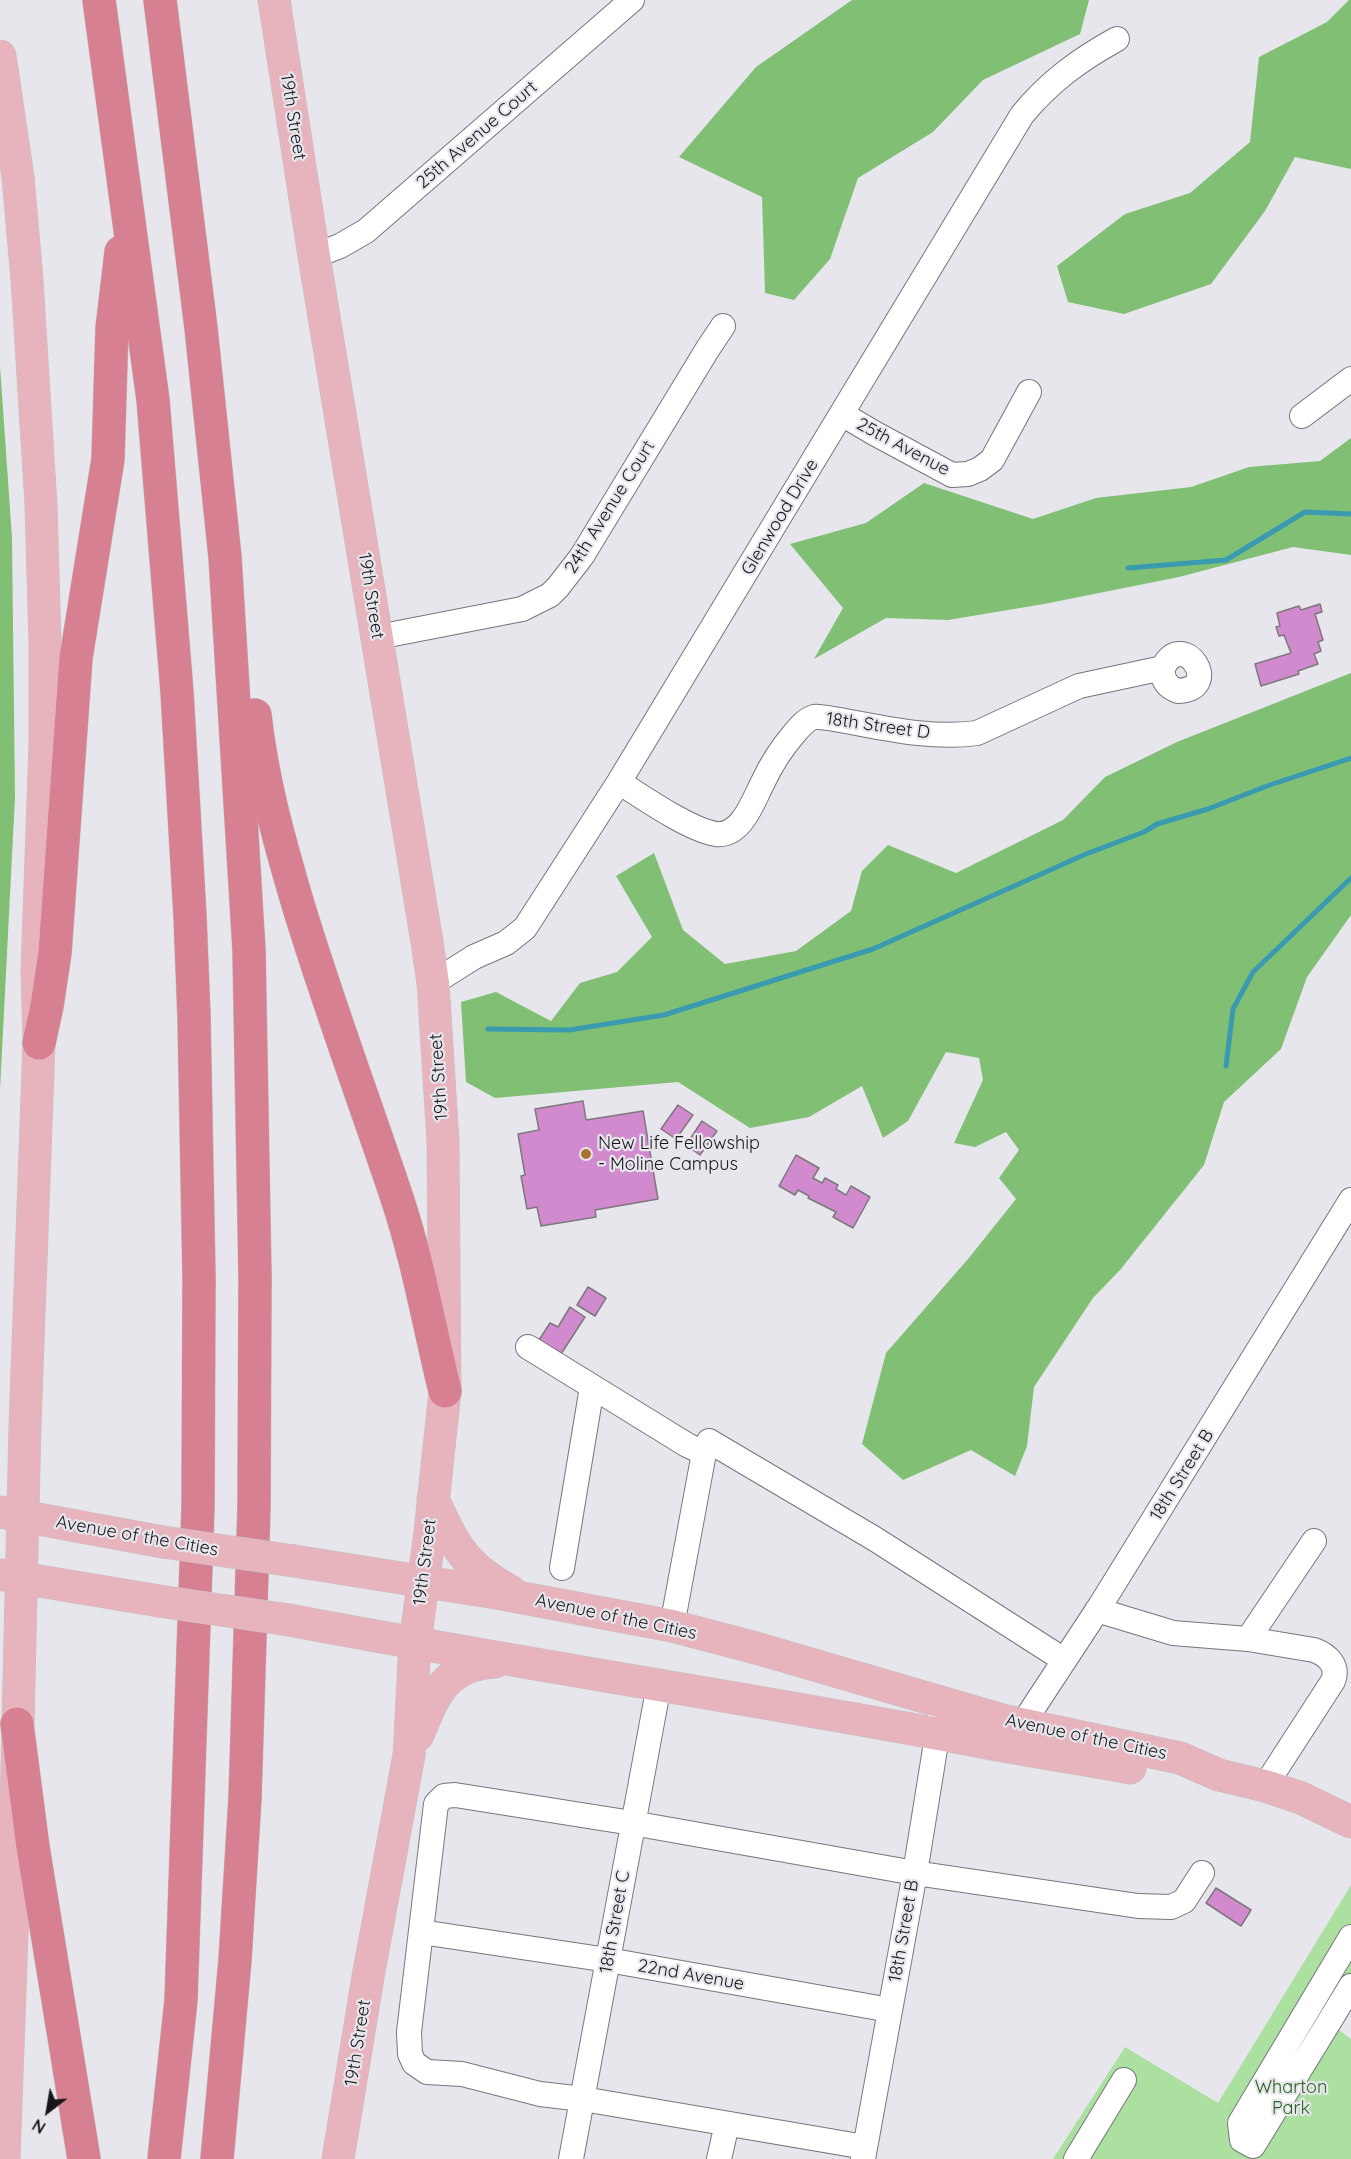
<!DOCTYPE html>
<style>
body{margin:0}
#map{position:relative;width:1351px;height:2159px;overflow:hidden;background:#e7e6ed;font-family:Quicksand,sans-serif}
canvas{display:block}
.north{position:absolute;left:18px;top:2081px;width:60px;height:60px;-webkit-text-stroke:4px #e7e6ed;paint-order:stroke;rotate:211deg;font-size:16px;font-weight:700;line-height:24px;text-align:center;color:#171719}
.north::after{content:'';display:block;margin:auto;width:21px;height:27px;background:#171719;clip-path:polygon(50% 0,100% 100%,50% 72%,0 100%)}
</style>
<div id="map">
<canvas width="1351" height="2159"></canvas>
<div class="north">N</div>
</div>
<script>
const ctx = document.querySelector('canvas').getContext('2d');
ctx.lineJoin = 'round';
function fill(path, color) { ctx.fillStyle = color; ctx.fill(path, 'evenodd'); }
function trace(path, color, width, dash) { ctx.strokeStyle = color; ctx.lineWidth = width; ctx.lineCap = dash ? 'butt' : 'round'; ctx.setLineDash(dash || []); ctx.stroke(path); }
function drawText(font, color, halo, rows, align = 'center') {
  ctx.font = font + ' Quicksand,sans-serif'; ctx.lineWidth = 4.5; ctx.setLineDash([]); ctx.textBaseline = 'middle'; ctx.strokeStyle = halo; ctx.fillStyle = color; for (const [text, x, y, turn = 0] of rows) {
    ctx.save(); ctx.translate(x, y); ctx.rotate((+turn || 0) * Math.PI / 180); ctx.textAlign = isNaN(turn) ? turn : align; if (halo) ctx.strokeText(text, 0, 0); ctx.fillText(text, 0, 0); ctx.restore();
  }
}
fill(new Path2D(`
 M1351,1885v124l-12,21 12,9v120h-298l72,-112 93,56z`), '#abe0a1');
fill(new Path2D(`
 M852,0h237l-9,34 -97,46 -50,52 -75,46 -28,81 -36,41 -29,-7 -3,-96 -83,-40 77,-90z
 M1349,0h2v169l-56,-12 -30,54 -54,73 -87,30 -56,-12 -11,-36 68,-52 65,-21 60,-51 9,-85 68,-35z
 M0,366l12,172 3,259 -15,293z
 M1351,438v117l-58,-8 -114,30 -135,27 -96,16 -62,-2 -72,41 29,-51 -53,-64 76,-21 58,-40 109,36 63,-21 95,-11 58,-20 71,-6z
 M1351,673v242l-44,62 -26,72 -57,53 -20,63 -84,105 -27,28 -59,89 -7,59 -12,30 -44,-26 -68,30 -41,-36 24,-91 82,-94 48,-60 -17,-21 20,-28 -13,-18 -31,15 -21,-4 29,-63 -4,-22 -33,-6 -38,69 -25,17 -21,-52 -53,31 -59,11 -72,-46 -183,16 -29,-16 -5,-80 35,-10 55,29 29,-38 37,-11 35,-35 -36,-61 38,-23 29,77 42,34 71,-13 55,-40 11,-40 26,-26 68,28 107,-53 42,-43 72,-35z`), '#81bf75');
trace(new Path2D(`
 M1128,568l98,-8 79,-48 46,2
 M488,1029l81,1 95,-15 209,-66 213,-95 58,-22 13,-8 51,-15 59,-23 84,-28
 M1226,1066l7,-57 20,-37 98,-94`), '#3a9bb0', 5);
const building = new Path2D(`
 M1320,604l2,8 -7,2 8,26 -5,2 3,9 -7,3 4,10 -20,7 1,3 -38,12 -6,-22 36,-11 -7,-18 -5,1 -3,-9 4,-1 -3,-13 22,-7 2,4z
 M583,1101l3,19 57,-9 15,88 -63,11 1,7 -55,9 -4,-19 -10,2 -6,-33 4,-1 -7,-41 21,-4 -4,-21z
 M678,1105l15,10 -17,24 -15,-10z
 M702,1121l15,10 -17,24 -14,-10z
 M796,1155l23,13 -6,10 9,5 3,-5 13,7 -2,4 10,6 5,-9 19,11 -17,31 -20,-11 3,-5 -28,-14 1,-2 -11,-6 -3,5 -16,-9z
 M588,1287l18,11 -11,18 -18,-11z
 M570,1307l15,10 -24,37 -22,-14 11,-17 8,4z
 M1216,1888l35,22 -10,16 -35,-23z`);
fill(building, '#d18acd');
trace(building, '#7d787c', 1.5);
const minor = new Path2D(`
 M314,256l26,-10 26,-15 266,-231
 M842,414l32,19 78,42 16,-1 12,-5 12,-9 37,-68
 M1302,416l49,-37
 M378,637l144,-28 28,-14 8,-8 24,-31 125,-206 16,-24
 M619,782c23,15 71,48 97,52 26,3 38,-35 47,-52 8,-17 18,-33 30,-47 5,-6 13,-16 21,-18 3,-1 10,1 14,1 49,8 99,22 149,15l102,-47 84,-18c-1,12 4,19 15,23 47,-2 4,-64 -15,-23
 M433,983l41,-26 32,-14 19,-15 94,-146 403,-667c27,-33 57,-55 95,-76
 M528,1347l159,98 17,8
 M562,1568l30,-181
 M1097,1610l76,23 75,6 66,11c14,5 25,16 19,31l-68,105
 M672,1626l32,-173 5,-12 166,98 189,121
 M1248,1639l66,-98
 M1014,1737l86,-131 251,-406
 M421,1932l187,28 282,50
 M1351,1937l-111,186 2,17 11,6 98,-160
 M865,2147l-282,-48 -43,-5 -78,-20 -35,-2 -13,-9 -4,-9 -1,-22 27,-228 8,-8 11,-1 177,28 283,50 223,33 33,1 13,-6 18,-28
 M571,2159l88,-474
 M719,2159l8,-35
 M863,2159l52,-286 25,-155
 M1076,2159l48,-79`);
const major = new Path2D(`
 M274,0l40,256 113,686 6,41 10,159 2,249 -15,141 -15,111 -6,112 -41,222 -30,182
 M0,56l18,121 9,103 14,225 4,139v98l-8,229 2,72 -14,382 -10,427 -11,307
 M433,1499c22,47 30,66 77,92
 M0,1512l163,30
 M294,1561l208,33 170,32 84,22 250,73 174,37 39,17 46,11 36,12 50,24
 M3,1575l156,26
 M289,1620c232,44 466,79 698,123 47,9 95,16 143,25
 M418,1735c17,-41 27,-70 77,-73`);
const highway = new Path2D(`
 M99,0l54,400 24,292 13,224 4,101 5,260 -1,230 -17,493 -17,159
 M160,0l41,328 24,229 24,393 6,327 -1,230 -9,291 -10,162 -18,199
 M255,715c7,64 24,125 42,186 30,100 67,198 100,297 21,63 32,128 48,193
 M39,1043l8,-37 8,-53 21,-295 32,-199 4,-131 9,-76
 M17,1724l16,123 51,312`);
trace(minor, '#76767c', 26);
trace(major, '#c3c3c3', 33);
trace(highway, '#c3c3c3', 34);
trace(minor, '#fff', 24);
trace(major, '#e7b3bd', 32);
trace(highway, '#d78091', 33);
const majorBridge = new Path2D(`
 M163,1542l131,19
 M159,1601l130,19`);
trace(majorBridge, '#c3c3c3', 33, []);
trace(majorBridge, '#e7b3bd', 32);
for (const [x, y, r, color] of [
 [586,1154,6,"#aa7130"]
]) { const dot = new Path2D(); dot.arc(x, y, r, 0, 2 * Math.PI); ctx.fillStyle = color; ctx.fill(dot); trace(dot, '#e7e6ed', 2); }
drawText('18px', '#171719', '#e7e6ed', [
 ["19th Street",293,117,81],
 ["25th Avenue Court",477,135,-41],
 ["25th Avenue",903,447,28],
 ["24th Avenue Court",610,507,-58],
 ["Glenwood Drive",780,517,-59],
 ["19th Street",371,596,81],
 ["18th Street D",878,726,8],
 ["19th Street",439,1077,-94],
 ["18th Street B",1182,1475,-58],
 ["Avenue of the Cities",137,1536,10],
 ["19th Street",425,1562,-83],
 ["Avenue of the Cities",616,1617,12],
 ["Avenue of the Cities",1086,1737,12],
 ["18th Street C",615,1922,-80],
 ["18th Street B",904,1931,-80],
 ["22nd Avenue",691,1975,10],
 ["19th Street",358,2043,-81]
]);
drawText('18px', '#171719', '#e7e6ed', [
 ["New Life Fellowship",598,1144],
 ["- Moline Campus",598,1165]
], 'left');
drawText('18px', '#27631a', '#e7e6ed', [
 ["Wharton",1291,2088],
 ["Park",1291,2109]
]);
</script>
